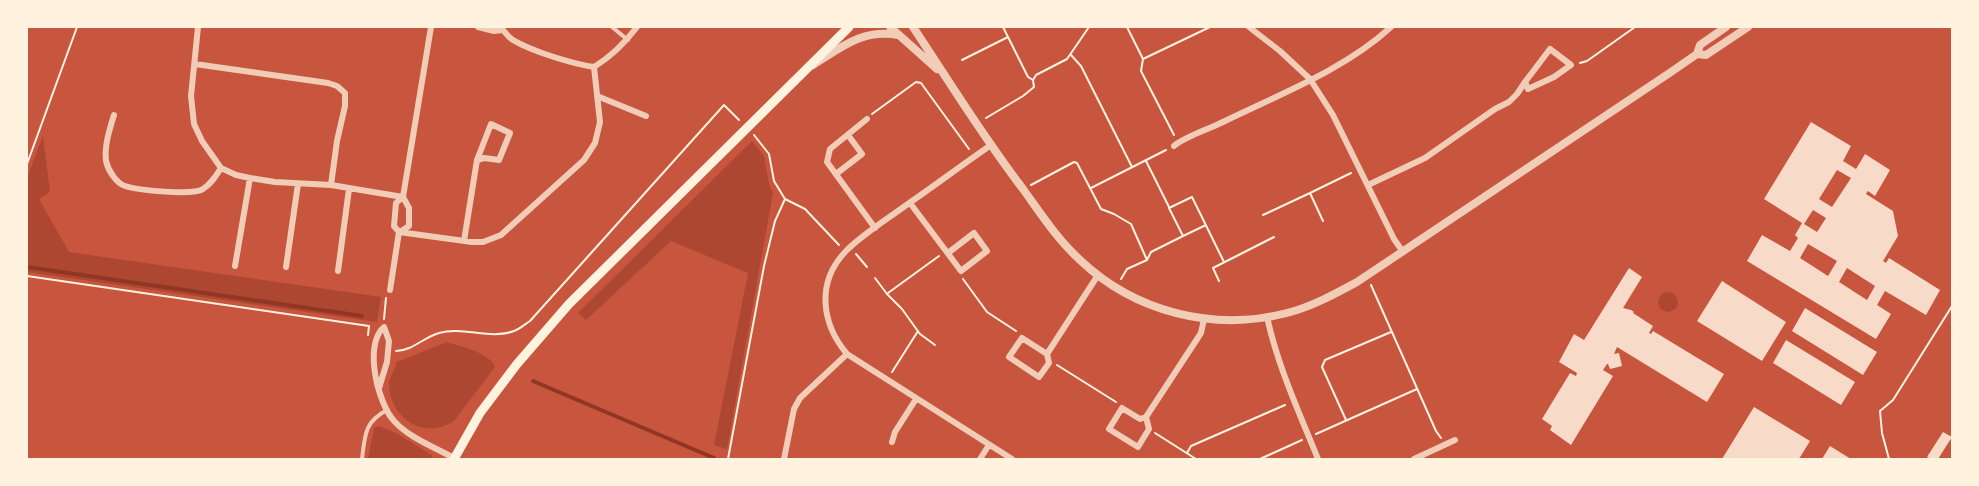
<!DOCTYPE html>
<style>
body{margin:0}
#map{position:relative;width:1979px;height:486px;overflow:hidden;background:#c8553d;font-family:Arial,sans-serif}
canvas{display:block}
.frame{position:absolute;inset:0;border:28px solid #fff3e0;pointer-events:none}
</style>
<div id="map">
<canvas width="1979" height="486"></canvas>
<div class="frame"></div>
</div>
<script>
const ctx = document.querySelector('canvas').getContext('2d');
ctx.lineJoin = 'round';
function fill(path, color) { ctx.fillStyle = color; ctx.fill(path, 'evenodd'); }
function trace(path, color, width, dash) { ctx.strokeStyle = color; ctx.lineWidth = width; ctx.lineCap = dash ? 'butt' : 'round'; ctx.setLineDash(dash || []); ctx.stroke(path); }
fill(new Path2D(`
 M43,136l7,56 -11,7 30,53 312,45 -4,25 -350,-50v-94z
 M752,141l12,15 5,28 4,9 -46,256 -13,-4 34,-172 -77,-32 -85,79 -8,-7z
 M1658 302a10 10 0 1 1 20 0a10 10 0 1 1-20 0Z
 M447,342c14,5 42,10 48,25l-41,54c-29,19 -63,-1 -65,-36 0,-7 6,-16 8,-23z
 M379,426l17,7 36,22 1,4h-65l6,-31z`), '#ae4732');
trace(new Path2D(`
 M27,267l335,49
 M533,381l181,77`), '#8f3625', 4);
fill(new Path2D(`
 M1811,122l40,24 -8,15 13,8 9,-15 25,16 -15,26 -7,-5 -2,3 27,17 5,25 -15,25 3,2 3,-5 51,32 -14,25 -41,-24 -8,14 14,9 -15,25 -129,-78 15,-26 28,16 8,-13 -3,-3 7,-12 -38,-24zM1837,170l14,8 -19,29 -13,-8zM1813,210l13,8 -9,14 -13,-8zM1808,244l29,17 -9,15 -28,-18zM1847,268l28,18 -8,14 -28,-18z
 M1629,268l13,9 -19,31 8,2 3,2 -1,1 20,13 -4,7 2,1 2,-3 71,43 -17,28 -90,-55 -3,7 5,-1 3,13 -12,3 -2,-5h-1l-4,6 10,6 -42,69 -21,-15 2,-4 -10,-7 28,-46 6,3 1,-3 -18,-11 15,-28 10,6z
 M1722,281l64,41 -24,39 -65,-40z
 M1805,308l72,44 -14,23 -71,-44z
 M1786,340l69,42 -14,23 -68,-42z
 M1754,407l56,34 -11,18h-77z
 M1943,432l9,5 -14,22h-7l-4,-2z
 M1830,446l21,13h-29z`), '#f7dbc8');
trace(new Path2D(`
 M1003,27l25,50 5,3
 M1127,27l16,32 -2,12 33,64
 M1071,55l10,11 51,101
 M1143,59l67,-32
 M962,60l46,-23
 M1580,63l7,-2 48,-34
 M872,114l44,-32 5,1 48,66
 M986,118l37,-22 11,-9 -1,-7 3,-5 31,-16 22,-32
 M754,135l15,19 5,27 11,18 20,10 34,36
 M1146,161l23,46
 M27,164l50,-137
 M1031,185l43,-23 3,1 24,46 13,5 17,10 16,36
 M1091,188l75,-38
 M1263,215l47,-22
 M1323,221l-13,-28 41,-20
 M1206,225l-23,11 -14,-28 23,-11 32,65
 M856,254l11,13
 M27,276l342,50 -1,9
 M875,278l12,16 15,15 18,25 15,11
 M963,279l24,33 29,19
 M1121,279l6,-10 20,-9 4,-8 32,-16
 M1219,281l-6,-13 61,-31
 M1371,285l65,146 5,7
 M888,293l51,-37
 M384,319l2,-21
 M396,351c16,0 28,-14 43,-18 24,-7 51,7 75,-2 6,-2 11,-7 16,-10l194,-216 15,15
 M1057,365l59,37
 M892,372l26,-41
 M1346,420l-24,-53 3,-7 66,-28
 M1155,433l41,26
 M1316,434l101,-45
 M1187,453l4,-7 94,-41
 M728,459l36,-193 11,-45 10,-22
 M1260,459l42,-19
 M1889,459l-7,-26 -2,-22 13,-11 59,-94`), '#fff3e0', 2);
trace(new Path2D(`
 M612,27l16,13
 M362,459c3,-23 2,-37 25,-49`), '#f1ccb7', 4);
trace(new Path2D(`
 M198,27l-7,69 3,28 8,17 19,27 15,7 14,3 25,4 56,3 72,12
 M478,27l16,4 9,-1c3,3 6,8 10,10 18,11 60,24 81,27
 M1249,27l31,24 30,28 23,36 61,124 9,13
 M195,64l133,19 9,3 8,7v13l-8,35 -6,44
 M594,67c18,-11 30,-23 43,-40
 M597,96l49,20
 M114,115c-4,13 -10,31 -8,46 2,9 10,22 19,25 12,4 68,10 78,3 8,-5 13,-13 18,-21
 M867,119l-37,30 -3,13 48,66
 M991,145c-29,20 -57,41 -86,61 -19,14 -42,28 -59,45 -30,31 -25,72 1,103l165,105
 M1174,146c10,-9 35,-17 49,-24 57,-28 121,-52 168,-95
 M836,174l26,-20 -14,-19
 M1368,185l57,-27 70,-49 14,-7 8,-8 8,-12 3,7 26,-12 17,-12 -21,-16 -25,33
 M910,203l51,68 26,-20 -13,-18 -26,20
 M399,232l73,10h11l18,-7 83,-75 11,-17 5,-21 -6,-55
 M400,232l9,-6v-18l-6,-11
 M464,241l13,-81 14,-36 19,9 -11,27 -15,-2 -7,2
 M235,266l15,-88
 M286,267l12,-83
 M338,271l11,-82
 M390,290l9,-58 -5,-6 2,-23 7,-6 28,-170
 M1267,317c11,50 32,95 51,142
 M1047,354l-25,-16 -13,19 30,20 10,-14 -2,-9 51,-79
 M379,388l8,-26 2,-21 -5,-14c-21,18 -6,78 11,95 15,16 39,25 59,36
 M1146,417l-6,2 -18,-11 -13,21 29,18 11,-18 -3,-12 55,-84 3,-14
 M892,442l3,-10 21,-33
 M784,459l10,-50 6,-11 47,-44
 M980,459l9,-14
 M1414,459l41,-19`), '#f1ccb7', 6);
trace(new Path2D(`
 M890,27l47,42
 M913,27c36,54 70,110 110,162 18,25 34,50 57,71 55,52 133,72 207,53 24,-6 48,-19 70,-31l314,-210 26,-18 3,-9 26,-18
 M1697,54l9,1 42,-28
 M813,65c29,-18 49,-36 85,-30`), '#f1ccb7', 8);
trace(new Path2D(`
 M454,459l26,-46 37,-49 52,-60 280,-277`), '#fff3e0', 9);
</script>
